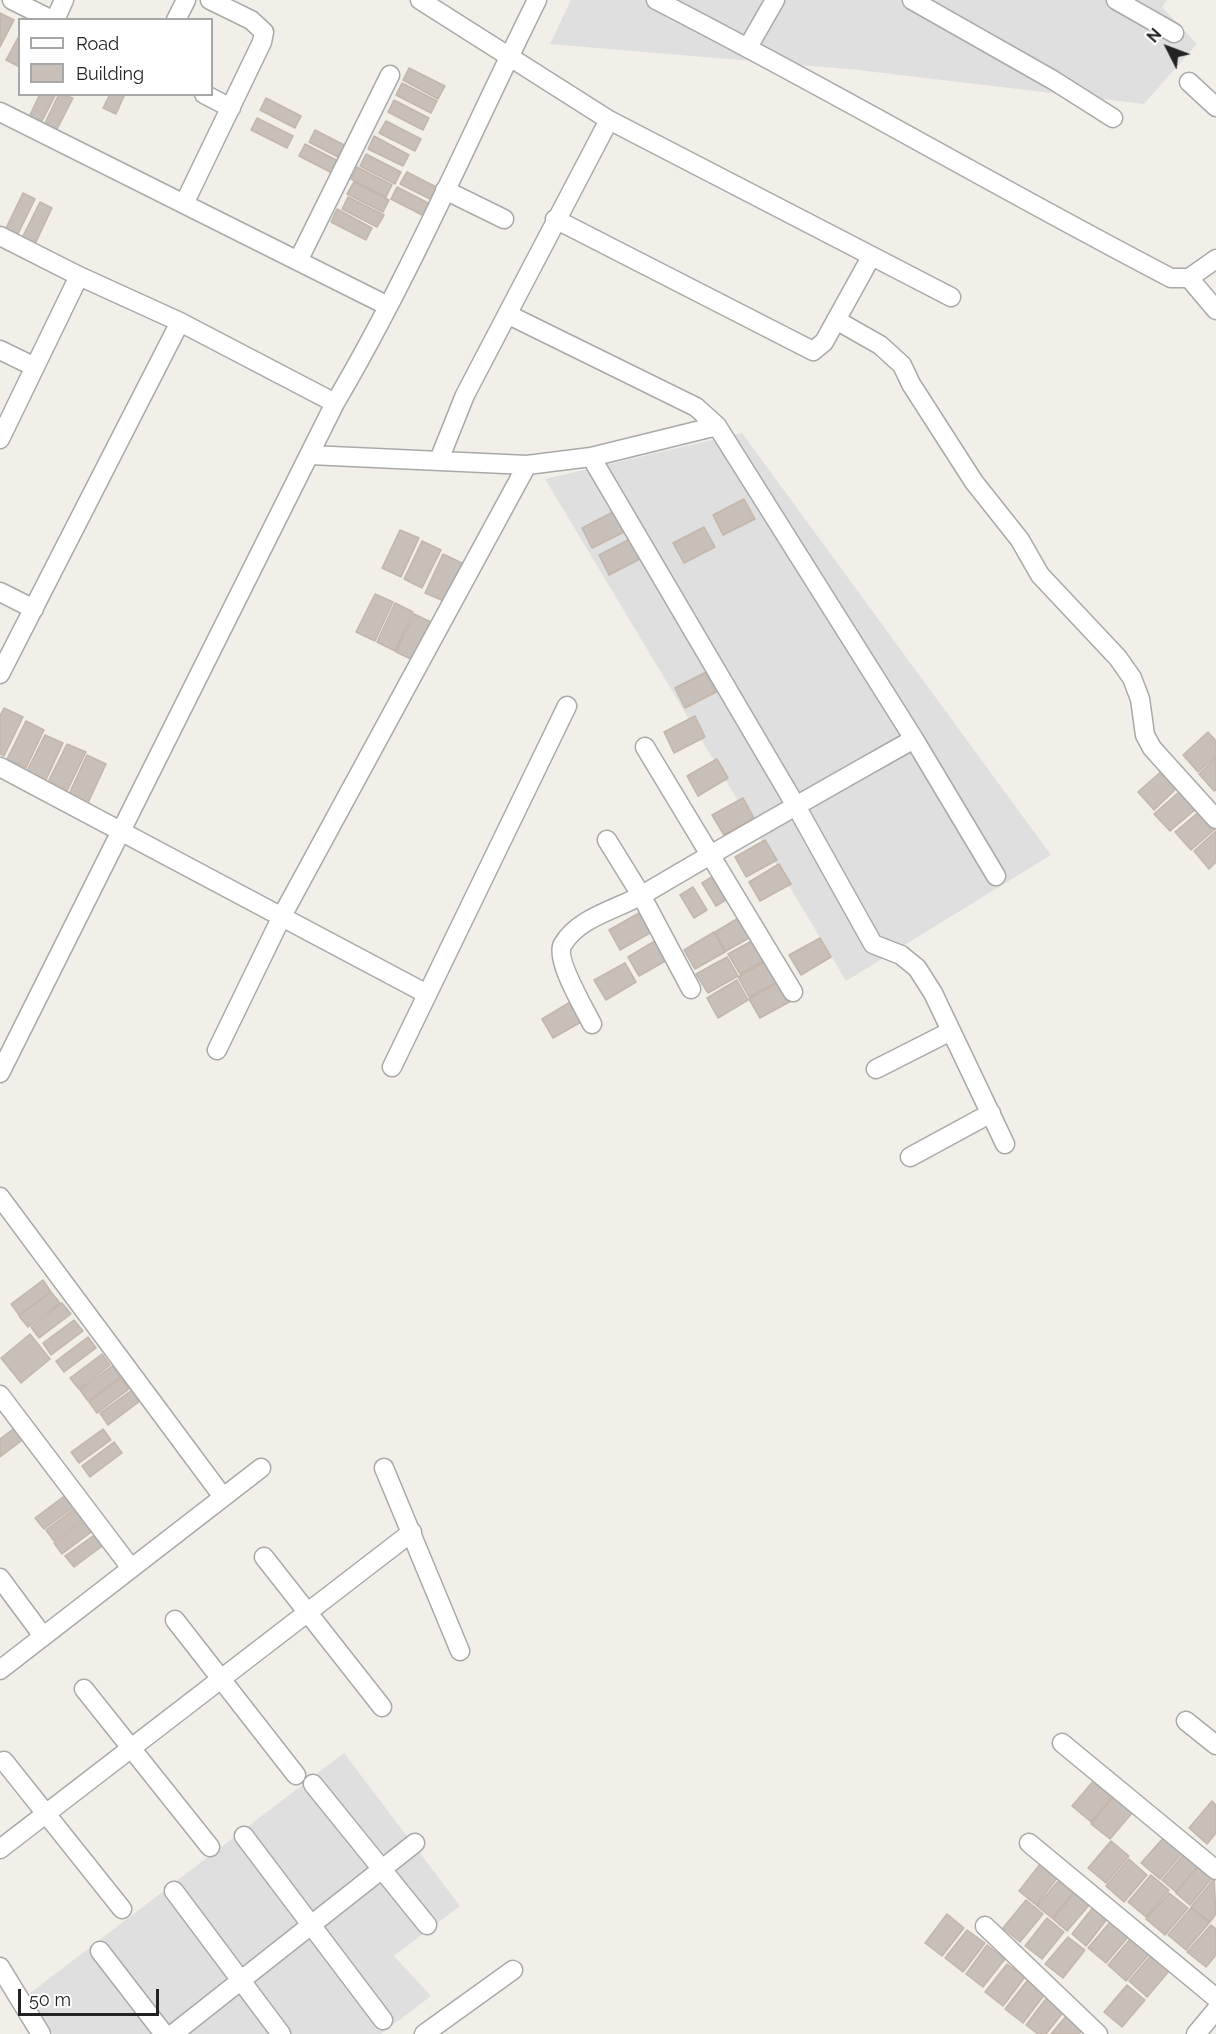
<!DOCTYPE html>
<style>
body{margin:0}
#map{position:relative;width:1216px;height:2034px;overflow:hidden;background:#f2efe9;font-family:Raleway,sans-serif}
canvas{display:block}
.legend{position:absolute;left:18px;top:18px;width:195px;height:78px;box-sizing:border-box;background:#fff;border:2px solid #a7a7a7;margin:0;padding:8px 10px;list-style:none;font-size:18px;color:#222}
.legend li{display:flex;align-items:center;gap:12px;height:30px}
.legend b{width:30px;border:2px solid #a7a7a7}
.north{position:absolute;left:1138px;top:18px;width:60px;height:60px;-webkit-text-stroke:4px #fff;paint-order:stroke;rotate:312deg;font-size:16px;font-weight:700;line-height:24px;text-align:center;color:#222}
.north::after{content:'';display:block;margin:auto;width:21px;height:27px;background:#222;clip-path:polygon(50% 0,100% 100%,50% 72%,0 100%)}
.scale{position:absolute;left:18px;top:1989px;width:141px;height:27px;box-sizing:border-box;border:3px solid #222;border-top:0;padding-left:8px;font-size:18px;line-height:21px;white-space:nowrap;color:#222;-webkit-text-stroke:4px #fff;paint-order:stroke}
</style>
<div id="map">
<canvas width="1216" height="2034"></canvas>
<ul class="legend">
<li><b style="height:8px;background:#fff"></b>Road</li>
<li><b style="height:16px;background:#c7bfb8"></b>Building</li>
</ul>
<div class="north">N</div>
<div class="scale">50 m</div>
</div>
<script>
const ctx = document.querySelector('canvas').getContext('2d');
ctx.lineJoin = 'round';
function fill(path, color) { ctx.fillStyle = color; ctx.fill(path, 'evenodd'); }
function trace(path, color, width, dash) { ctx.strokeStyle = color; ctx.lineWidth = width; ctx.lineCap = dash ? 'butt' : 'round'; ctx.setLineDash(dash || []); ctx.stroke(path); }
fill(new Path2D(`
 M571,0h596l-5,7 35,37 -53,60 -286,-34 -308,-26z
 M742,433l309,422 -205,126 -301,-502z
 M344,1753l116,153 -66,50 37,40 -50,38h-328l-24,-40z`), '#e0dfdf');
const building = new Path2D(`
 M0,13l14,7 -14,27z
 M20,34v30l-2,2 -12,-6z
 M409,68l36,18 -7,13 -35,-19z
 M402,83l35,18 -6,12 -35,-18z
 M40,94h16l-16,31 -12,-6z
 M59,94l14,4 -18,35 -12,-6z
 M110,94h15l-9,20 -13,-6z
 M266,98l35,18 -6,12 -35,-18z
 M394,100l35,18 -6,12 -35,-18z
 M257,118l36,18 -6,12 -36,-18z
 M386,121l35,18 -6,12 -36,-18z
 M315,130l35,18 -6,12 -35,-18z
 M374,136l35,19 -6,11 -35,-17z
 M305,144l35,18 -6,12 -35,-18z
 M366,154l35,18 -6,12 -35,-18z
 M357,167l35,18 -6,12 -35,-18z
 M407,172l35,18 -6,12 -36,-18z
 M354,182l35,18 -6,12 -36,-18z
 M397,187l35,18 -6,12 -35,-18z
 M23,193l12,6 -17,35 -12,-6z
 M348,197l36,18 -7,12 -35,-18z
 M40,202l12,6 -17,36 -13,-6z
 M337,209l35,19 -6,12 -35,-18z
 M744,499l11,20 -32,16 -10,-20z
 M613,512l11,20 -32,16 -10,-20z
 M704,527l11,20 -31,16 -11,-20z
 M400,530l19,8 -18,39 -19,-9z
 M630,539l10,20 -31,16 -10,-20z
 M422,541l19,9 -19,38 -18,-9z
 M443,554l19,9 -18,38 -19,-8z
 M375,594l18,8 -18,39 -19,-9z
 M395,603l18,9 -18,39 -18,-9z
 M414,614l19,9 -18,38 -19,-9z
 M706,672l10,20 -31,16 -10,-20z
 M4,708l19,9 -19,39 -4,-2v-38z
 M695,716l10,21 -31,16 -10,-21z
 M26,721l18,9 -18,38 -19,-9z
 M1208,732l8,9v15l-18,16 -15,-17z
 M45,735l18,8 -18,39 -19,-9z
 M67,744l19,8 -19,39 -19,-9z
 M87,755l19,9 -18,39 -19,-9z
 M1216,758v32l-2,1 -15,-17z
 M717,759l11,19 -30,18 -11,-20z
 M1164,769l15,17 -25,24 -16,-18z
 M1180,791l16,18 -26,22 -16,-17z
 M743,798l11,20 -30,17 -12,-20z
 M1201,810l15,18 -25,22 -16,-18z
 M1216,831v31l-7,7 -15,-18z
 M765,840l12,20 -31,17 -11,-20z
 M779,864l12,20 -31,17 -11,-19z
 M715,875l14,23 -13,8 -14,-23z
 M693,887l14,23 -13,8 -14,-23z
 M639,913l11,20 -30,17 -11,-20z
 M745,914l11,20 -30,17 -11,-19z
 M714,932l11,20 -30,17 -11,-19z
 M759,937l11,20 -30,17 -12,-20z
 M820,938l11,19 -30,18 -12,-20z
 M658,939l11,20 -30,17 -11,-19z
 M727,957l11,19 -30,17 -12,-19z
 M768,960l12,20 -31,17 -11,-20z
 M625,963l11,19 -30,18 -12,-20z
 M737,980l11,20 -30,18 -11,-20z
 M780,981l11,20 -31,17 -11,-19z
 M572,1001l11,20 -30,17 -11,-19z
 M43,1280l8,12 -32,23 -8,-11z
 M51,1292l9,11 -32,24 -9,-11z
 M62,1303l9,11 -32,24 -8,-11z
 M74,1320l9,11 -32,24 -8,-12z
 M30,1334l20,25 -29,24 -20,-25z
 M88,1337l8,11 -32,24 -8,-11z
 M102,1354l8,11 -31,24 -9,-11z
 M112,1366l8,11 -32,24 -8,-11z
 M121,1378l8,11 -32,24 -8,-11z
 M132,1390l8,11 -32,24 -8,-12z
 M16,1427l9,11 -25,19v-18z
 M103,1429l8,11 -32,23 -8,-11z
 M114,1442l8,11 -32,24 -8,-11z
 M67,1494l8,12 -31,23 -9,-11z
 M78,1506l8,11 -32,24 -8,-11z
 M86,1519l8,11 -32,24 -8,-11z
 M97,1533l8,11 -31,23 -9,-11z
 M1095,1779l19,16 -23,27 -19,-16z
 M1114,1796l19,16 -23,27 -19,-15z
 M1212,1801l4,4v28l-9,11 -18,-16z
 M1165,1836l18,16 -23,27 -19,-16z
 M1111,1841l18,15 -23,27 -18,-15z
 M1184,1854l14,12 -22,26 -14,-12z
 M1129,1859l18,16 -23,27 -18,-16z
 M1041,1863l17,14 -22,28 -17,-14z
 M1198,1866l14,12 -22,27 -14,-12z
 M1151,1875l18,15 -23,27 -18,-15z
 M1060,1879l14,12 -22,27 -15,-12z
 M1214,1879l2,35 -6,8 -19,-15z
 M1075,1892l15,12 -23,27 -14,-12z
 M1169,1893l19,15 -23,27 -19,-16z
 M1026,1900l17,14 -23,28 -17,-14z
 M1094,1906l14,12 -22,28 -14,-12z
 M1191,1908l18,15 -23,27 -18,-15z
 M947,1914l17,14 -22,28 -17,-13z
 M1047,1918l17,14 -22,27 -17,-13z
 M1111,1921l18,15 -23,27 -18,-15z
 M1211,1925l5,4v26l-10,12 -19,-15z
 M967,1930l18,13 -22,29 -18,-14z
 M1068,1937l17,13 -22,28 -18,-14z
 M1131,1938l18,16 -23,27 -18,-16z
 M987,1945l18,14 -22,28 -17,-13z
 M1152,1954l18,16 -23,27 -18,-16z
 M1007,1964l18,13 -22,29 -18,-14z
 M1027,1981l18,13 -22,29 -18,-14z
 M1127,1985l18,15 -23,27 -18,-15z
 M1048,1996l17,14 -19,24h-8l-12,-9z
 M1067,2015l17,13 -5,6h-28z`);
fill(building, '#c7bfb8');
trace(building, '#c4b6ab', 1.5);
const minor = new Path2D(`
 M12,0l40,20
 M420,0l189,120 342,177
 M656,0c174,89 342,188 515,278h18l27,-19
 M912,0l141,80 60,38
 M1116,0l58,33
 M55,20l9,-20
 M176,20l10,-20
 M748,47l27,-47
 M1189,82l27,25
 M204,94l27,14
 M0,112l388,194
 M445,190l59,29
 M184,204l78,-162 2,-10 -13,-12 -41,-20
 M555,219l258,132 11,-9 47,-85
 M0,236l79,40 101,46 155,81
 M298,261l92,-186
 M1189,278l27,32
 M509,315l187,92 21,19 197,313 82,137
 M836,320l44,25 22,20 9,19 63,98 46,58 20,35 78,83 14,20 8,21 5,36 7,13 64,71
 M0,350l35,17
 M0,439l79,-163
 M310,455l217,10 64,-8 126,-31
 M591,457l205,349 77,138 28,11 16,13 16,25 72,151
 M439,460l26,-65 144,-275
 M0,592l34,17
 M0,674l180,-352
 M645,747l148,245
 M0,767l425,226
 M607,840l34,55 50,94
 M592,1024c-8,-16 -38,-66 -29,-80 16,-27 55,-35 81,-50 89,-53 180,-104 270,-155
 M217,1050l65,-134 245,-451
 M392,1067l175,-361
 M876,1069l75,-38
 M0,1073l335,-670c76,-129 135,-268 202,-403
 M910,1157l81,-44
 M0,1197l223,300
 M0,1395l131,173
 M384,1468l76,183
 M264,1557l118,150
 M0,1578l43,58
 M175,1620l121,155
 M0,1670l261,-202
 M84,1689l126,158
 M1186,1721l30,24
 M1062,1743l154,127
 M4,1761l118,148
 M313,1784l114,141
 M244,1836l139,184
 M1029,1843l187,155
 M0,1849l412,-317
 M174,1891l107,143
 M985,1926l113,108
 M100,1951l64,83
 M0,1967l41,67
 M173,2034l242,-191
 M424,2034l89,-64
 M1196,2034l20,-24`);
trace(minor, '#a9a9a9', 21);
trace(minor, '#fff', 18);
</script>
